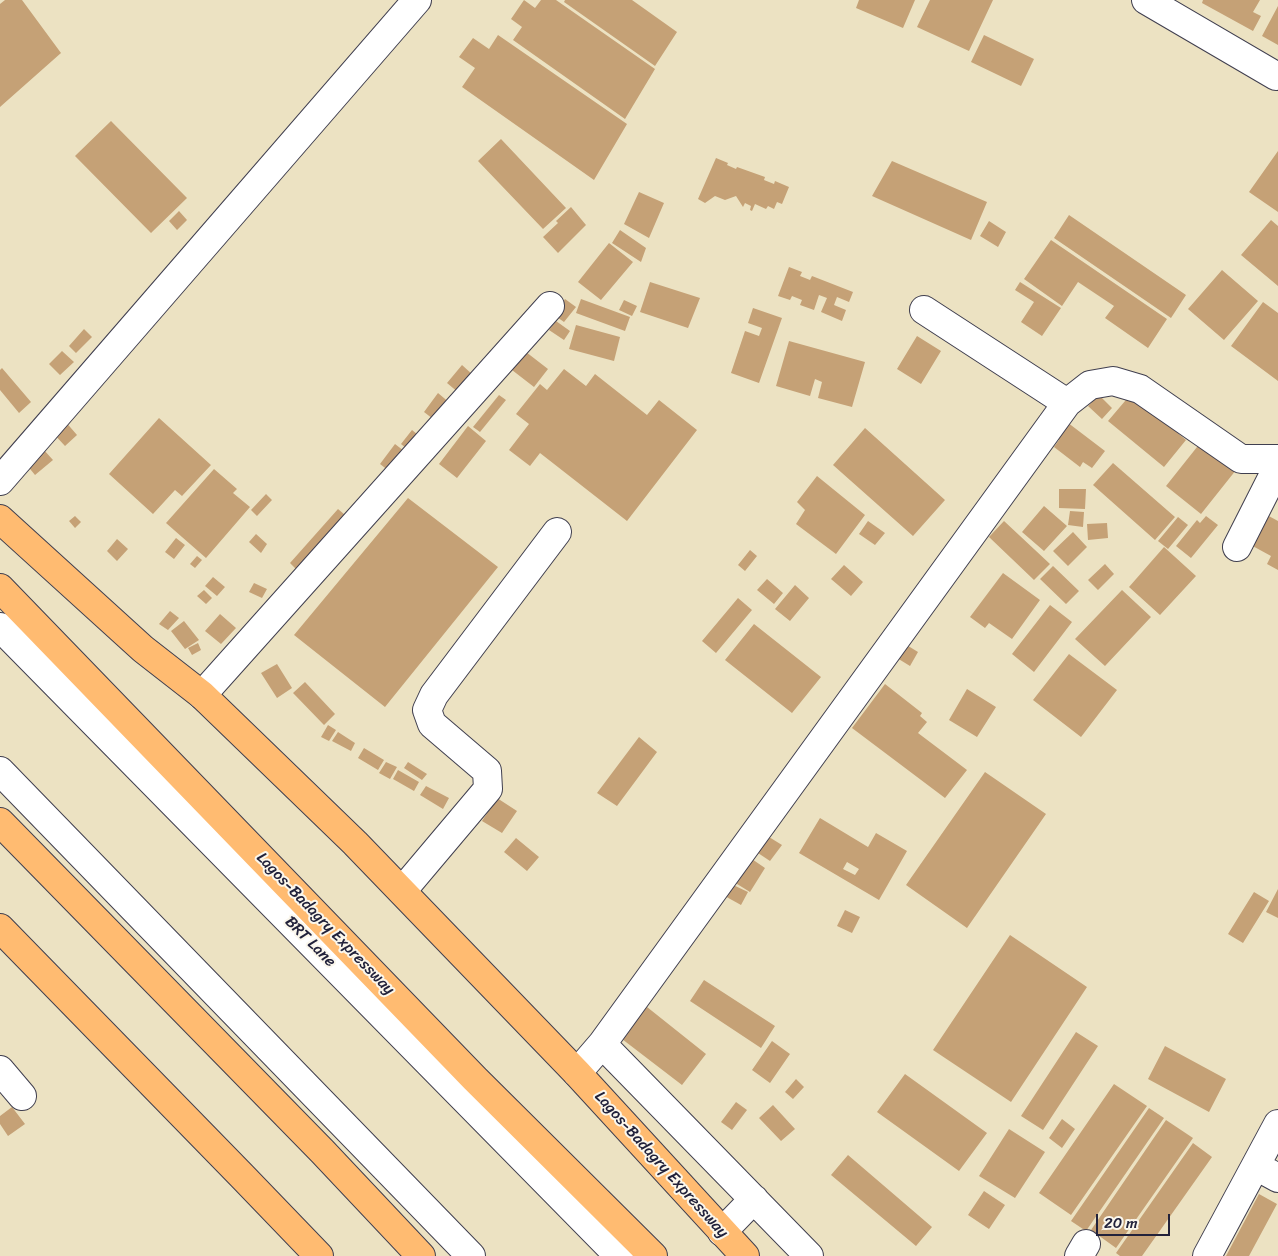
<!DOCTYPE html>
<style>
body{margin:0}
#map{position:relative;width:1278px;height:1256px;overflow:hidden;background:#ece2c2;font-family:Sriracha,sans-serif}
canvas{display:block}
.scale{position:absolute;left:1096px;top:1214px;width:74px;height:22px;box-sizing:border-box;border:2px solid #22223b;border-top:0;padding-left:6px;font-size:15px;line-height:18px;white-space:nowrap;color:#22223b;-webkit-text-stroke:4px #fbf7ec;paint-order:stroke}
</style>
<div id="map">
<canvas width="1278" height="1256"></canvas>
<div class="scale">20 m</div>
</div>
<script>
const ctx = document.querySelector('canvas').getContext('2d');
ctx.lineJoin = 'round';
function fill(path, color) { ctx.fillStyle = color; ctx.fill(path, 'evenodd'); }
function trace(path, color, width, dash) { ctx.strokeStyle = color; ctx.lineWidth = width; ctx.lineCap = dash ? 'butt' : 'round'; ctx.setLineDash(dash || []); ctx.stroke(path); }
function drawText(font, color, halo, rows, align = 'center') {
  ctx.font = font + ' Sriracha,sans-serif'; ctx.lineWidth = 4; ctx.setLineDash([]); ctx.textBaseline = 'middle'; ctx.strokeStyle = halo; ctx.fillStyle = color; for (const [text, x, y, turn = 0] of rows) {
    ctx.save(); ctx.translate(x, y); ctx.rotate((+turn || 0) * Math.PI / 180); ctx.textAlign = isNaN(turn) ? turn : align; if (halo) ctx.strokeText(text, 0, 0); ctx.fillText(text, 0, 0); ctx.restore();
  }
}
fill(new Path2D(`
 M5,0h17l39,53 -61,54v-103z
 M524,0l11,8 6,-8h15l99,69 -30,50 -112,-79 9,-13 -11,-8z
 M565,0h67l45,32 -22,34 -91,-64z
 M859,0h56l-12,28 -47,-20z
 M930,0h63l-24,51 -52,-24z
 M1203,0h57l-7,12 8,4 -8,15 -51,-28z
 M1278,6v39l-16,-9z
 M498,35l129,89 -33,56 -132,-93 13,-19 -16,-11 14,-19 16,11z
 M984,35l50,24 -13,27 -50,-24z
 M111,121l76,77 -36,35 -76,-77z
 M501,139l65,69 -23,21 -65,-68z
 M1278,151v61l-29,-20z
 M716,158l12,5 -1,2 9,4 1,-2 28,10 -1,3 10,4 1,-3 14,6 -7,17 -5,-2 -3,7 -6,-3 -2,3 -11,-5 -3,7 -2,-1 1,-4 -6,-3 -2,4 -7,-11 -11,4 -10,-4 -10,7 -7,-4z
 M892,161l95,41 -16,38 -99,-44z
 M639,192l25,11 -15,35 -25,-14z
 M571,207l15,18 -28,28 -15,-16 15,-14 -2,-2z
 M179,211l8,9 -10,10 -8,-9z
 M1069,215l117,80 -15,23 -117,-80z
 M1271,220l7,6v60l-37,-31z
 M989,221l17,11 -8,15 -18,-11z
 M620,230l26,18 -5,14 -29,-19z
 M1051,240l116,79 -19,29 -43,-30 9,-12 -36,-24 -16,24 -38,-27z
 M609,243l24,19 -32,38 -23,-18z
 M789,267l13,5 -2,4 10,4 2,-4 41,16 -4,10 -12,-5 -3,8 12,5 -4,11 -21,-9 6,-14 -8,-3 -5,15 -14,-5 2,-5 -10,-4 -2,4 -12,-4z
 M1222,270l36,31 -34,39 -36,-31z
 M650,282l50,16 -12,30 -48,-16z
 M1020,282l41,26 -19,28 -21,-14 13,-20 -19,-12z
 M565,299l11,8 -12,15 -10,-7z
 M581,299l49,18 -5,14 -49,-18z
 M624,300l13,6 -5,10 -13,-6z
 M1263,302l15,11v68l-47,-35z
 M753,308l29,10 -23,65 -28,-10 14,-42 14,5 3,-8 -14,-5z
 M556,321l14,10 -6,9 -15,-10z
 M576,325l44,12 -6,24 -45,-12z
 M84,329l8,8 -16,16 -7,-7z
 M917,336l24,15 -20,33 -24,-15z
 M789,341l76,21 -13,45 -34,-9 4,-16 -7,-3 -5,17 -34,-10z
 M62,351l12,11 -14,13 -11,-11z
 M526,352l22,17 -14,18 -22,-17z
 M462,365l11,10 -14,18 -12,-10z
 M2,368l29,34 -12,11 -19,-23v-20z
 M564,369l22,17 9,-12 52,41 12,-15 38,30 -70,91 -87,-68 -10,13 -21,-16 20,-26 -13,-10 24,-30 7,6z
 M438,393l13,11 -14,18 -13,-10z
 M1131,394l55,46 -22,27 -56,-46z
 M499,395l7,5 -26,32 -7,-5z
 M1099,395l13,13 -10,11 -14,-13z
 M1059,416l46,35 -13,17 -9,-6 -3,5 -26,-20 5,-7 -12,-9z
 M159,418l52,47 -29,31 -7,-6 -22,24 -44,-40z
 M64,420l13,15 -12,11 -13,-14z
 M468,426l18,15 -29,37 -18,-14z
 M865,428l80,72 -32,36 -80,-71z
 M412,430l11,9 -11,14 -11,-9z
 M1201,442l35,28 -35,44 -35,-28z
 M395,444l9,7 -15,20 -9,-7z
 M43,449l10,11 -18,15 -9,-11z
 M1113,463l62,54 -20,23 -62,-55z
 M214,469l23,20 -4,4 17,14 -44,51 -40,-35z
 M817,476l48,39 -29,39 -40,-30 9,-14 -8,-8z
 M1059,489h27l-1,20 -26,-1z
 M266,494l6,6 -15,16 -6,-6z
 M408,498l90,69 -113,140 -91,-72z
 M1044,506l23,20 -23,25 -22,-19z
 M338,509l13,11 -48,56 -13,-13z
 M1070,511l14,1 -1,15 -15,-2z
 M1265,514l13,7v49l-11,-6 4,-8 -22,-12z
 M75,516l6,6 -6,6 -6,-7z
 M1206,516l12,9 -27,33 -15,-12 21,-26 3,3z
 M1178,517l10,8 -20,24 -10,-8z
 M868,521l17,12 -10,12 -16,-11z
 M1004,521l46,43 -16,16 -45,-43z
 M1107,523l1,15 -20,2 -1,-16z
 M1073,532l14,15 -19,19 -15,-15z
 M256,534l11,10 -6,9 -12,-11z
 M176,538l9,7 -11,14 -9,-7z
 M117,539l11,10 -11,12 -10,-10z
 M1164,547l32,29 -36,39 -31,-28z
 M750,550l7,6 -12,15 -7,-6z
 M197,556l5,4 -7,8 -5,-4z
 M1105,564l9,10 -16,16 -10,-10z
 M844,565l19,17 -12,14 -20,-17z
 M1053,566l26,25 -13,13 -26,-25z
 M1003,573l37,27 -28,39 -23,-16 -4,5 -15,-11z
 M213,577l12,10 -8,9 -12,-10z
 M767,579l16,14 -9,11 -17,-14z
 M254,583l13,6 -5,9 -13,-6z
 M795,585l14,13 -19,23 -15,-12z
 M204,590l8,8 -6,6 -9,-8z
 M1122,590l29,27 -46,49 -30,-27z
 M738,598l14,12 -36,43 -14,-12z
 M1050,605l22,17 -38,50 -22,-18z
 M170,611l9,7 -11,12 -9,-6z
 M220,614l16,14 -15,16 -16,-13z
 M184,621l15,19 -14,9 -14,-18z
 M754,624l67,53 -29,36 -67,-53z
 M198,643l3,7 -9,5 -4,-7z
 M905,644l13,8 -8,14 -13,-8z
 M1069,654l48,36 -36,47 -48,-37z
 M277,664l15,24 -15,10 -16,-25z
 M305,682l30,32 -11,11 -31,-32z
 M885,684l37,29 -2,3 7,6 -9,11 49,37 -22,28 -93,-70z
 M967,689l29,18 -19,30 -28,-17z
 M328,725l8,5 -7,11 -8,-4z
 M338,732l17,11 -4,8 -19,-10z
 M639,737l18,15 -40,54 -20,-13z
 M364,748l20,12 -6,10 -20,-12z
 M386,762l11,5 -7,12 -11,-6z
 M408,762l19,12 -5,6 -18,-12z
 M398,770l21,12 -5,9 -21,-12z
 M985,772l61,42 -79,114 -61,-43z
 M426,786l23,12 -6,11 -23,-14z
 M497,798l20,13 -15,22 -20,-12z
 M820,818l48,29 8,-14 31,18 -28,49 -80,-47zM847,862l12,7 -4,6 -12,-6z
 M769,837l13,8 -12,16 -12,-8z
 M516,838l23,19 -12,14 -23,-19z
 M746,855l19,13 -15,24 -21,-13z
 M729,883l19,9 -7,13 -18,-10z
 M1278,889v29l-12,-6z
 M1254,892l15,9 -26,42 -15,-9z
 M845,910l15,7 -8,16 -15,-7z
 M1010,935l77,52 -76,115 -78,-52z
 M704,980l71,46 -14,22 -71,-47z
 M647,1007l59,47 -24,31 -60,-46z
 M1076,1032l22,14 -55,84 -22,-14z
 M772,1041l18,13 -20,29 -18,-13z
 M1165,1046l61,33 -17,33 -61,-33z
 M905,1074l82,59 -28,38 -82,-59z
 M796,1079l8,8 -11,12 -8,-7z
 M1114,1084l33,22 -76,109 -32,-22z
 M736,1102l11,8 -15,20 -11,-8z
 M773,1105l22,24 -14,12 -22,-23z
 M12,1107l13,17 -17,12 -8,-12v-8z
 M1149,1108l15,10 -78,113 -15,-10z
 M1062,1119l13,10 -13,19 -13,-10z
 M1166,1120l27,18 -77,110 -25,-18z
 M1009,1129l36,23 -30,46 -36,-22z
 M1193,1143l19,14 -70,99h-22l-4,-3z
 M848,1155l84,72 -16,19 -85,-71z
 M984,1191l21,14 -16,24 -21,-14z
 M1259,1194l18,10 -28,52h-23z`), '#c5a176');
const minor = new Path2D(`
 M1146,0l130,76
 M924,310l143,93
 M0,481l417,-481
 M1237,547l41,-81
 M0,627l619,629
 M202,695l348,-389
 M0,771l471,485
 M402,891l86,-102 -1,-18 -55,-47 -5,-14 7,-15 123,-163
 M602,1044l207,212
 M0,1070l22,26
 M577,1073l25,-29 465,-641 23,-18 23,-4 27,8 101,70h37
 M1256,1166l22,12
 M722,1232l32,-33
 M1079,1256l7,-12
 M1207,1256l71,-132`);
const major = new Path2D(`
 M0,519l143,130 59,46 153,148 222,230 168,183
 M0,928l242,248 77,80`);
const highway = new Path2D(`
 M0,588l475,491 178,177
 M0,822l322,329 99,105`);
trace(minor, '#403f4f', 30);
trace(major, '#403f4f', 30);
trace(highway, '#403f4f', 30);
trace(minor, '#fff', 28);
trace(major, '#ffbb71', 28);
trace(highway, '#ffbb71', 28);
drawText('16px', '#22223b', '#fbf7ec', [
 ["Lagos-Badagry Expressway",325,924,46],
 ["BRT Lane",310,942,45],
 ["Lagos-Badagry Expressway",661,1165,48]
]);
</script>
